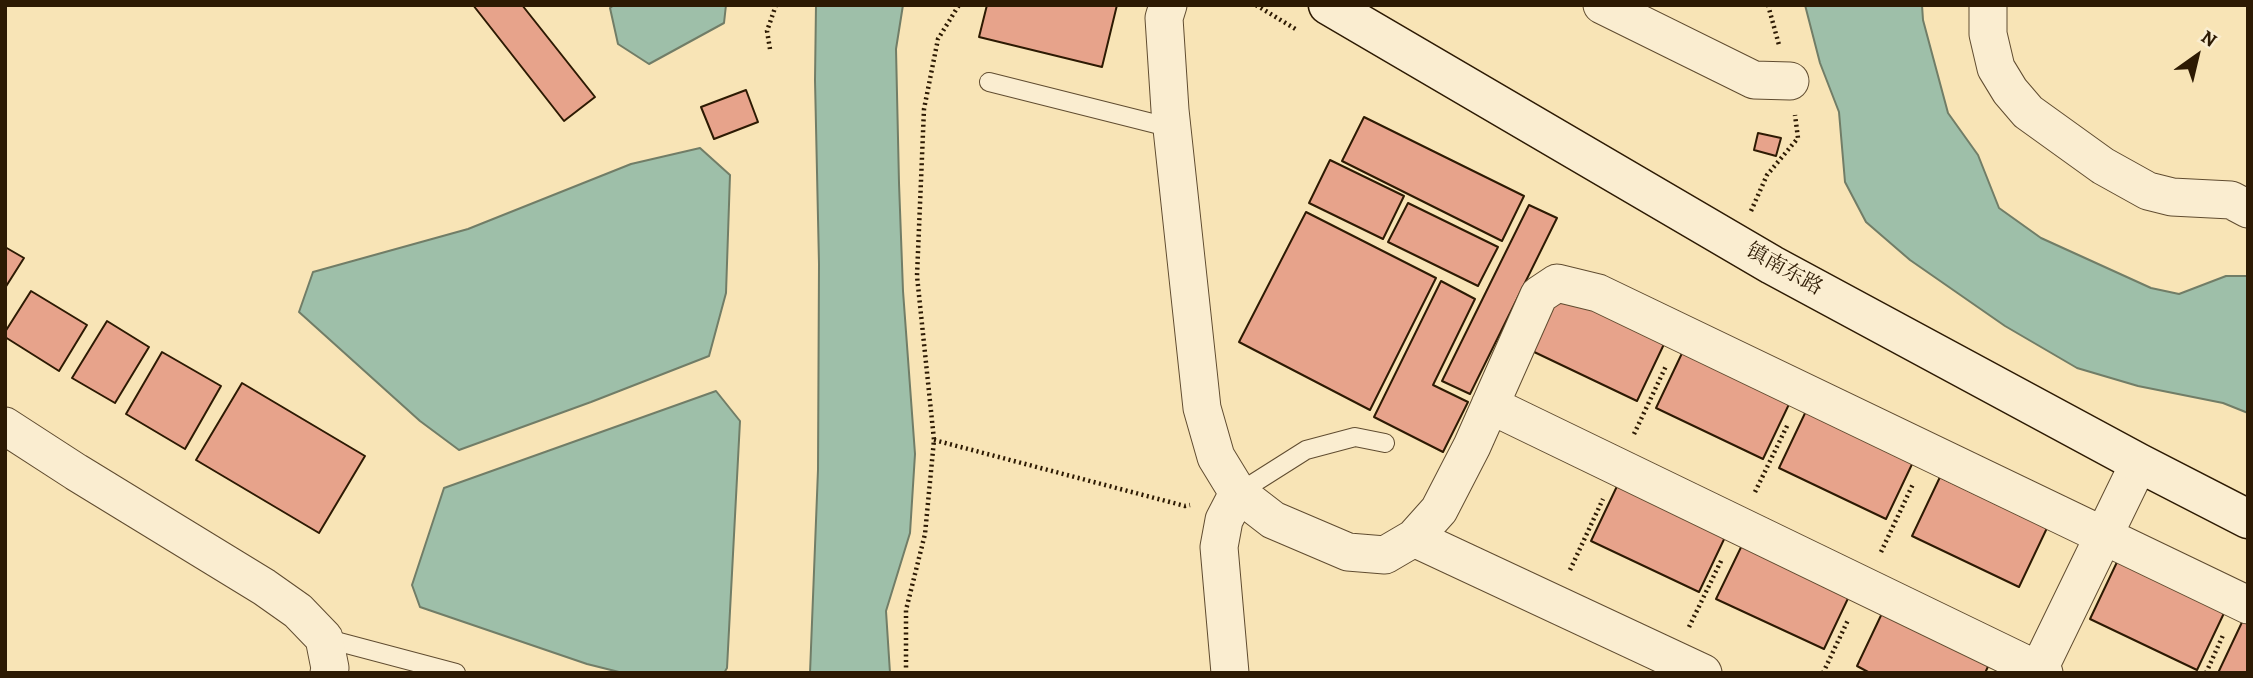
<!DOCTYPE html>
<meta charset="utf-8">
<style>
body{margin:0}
#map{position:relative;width:2253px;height:678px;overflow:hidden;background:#f8e4b6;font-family:Alegreya,serif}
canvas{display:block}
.frame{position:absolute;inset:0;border:7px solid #2d1a03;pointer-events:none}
.north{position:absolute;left:2162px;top:21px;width:70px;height:70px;-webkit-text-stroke:5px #faedd0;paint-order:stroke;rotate:34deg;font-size:19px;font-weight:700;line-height:28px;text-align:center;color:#2d1a03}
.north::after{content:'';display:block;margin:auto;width:24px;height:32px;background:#2d1a03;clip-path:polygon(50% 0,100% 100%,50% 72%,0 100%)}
</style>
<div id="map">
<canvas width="2253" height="678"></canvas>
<div class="frame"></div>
<div class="north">N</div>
</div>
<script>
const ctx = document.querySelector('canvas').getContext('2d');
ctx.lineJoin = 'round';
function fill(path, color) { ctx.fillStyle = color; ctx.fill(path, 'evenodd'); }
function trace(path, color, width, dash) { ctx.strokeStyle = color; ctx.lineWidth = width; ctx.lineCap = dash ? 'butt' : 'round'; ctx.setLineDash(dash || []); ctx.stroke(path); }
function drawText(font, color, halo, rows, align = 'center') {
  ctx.font = font + ' Alegreya,"Noto Serif SC",serif'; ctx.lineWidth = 5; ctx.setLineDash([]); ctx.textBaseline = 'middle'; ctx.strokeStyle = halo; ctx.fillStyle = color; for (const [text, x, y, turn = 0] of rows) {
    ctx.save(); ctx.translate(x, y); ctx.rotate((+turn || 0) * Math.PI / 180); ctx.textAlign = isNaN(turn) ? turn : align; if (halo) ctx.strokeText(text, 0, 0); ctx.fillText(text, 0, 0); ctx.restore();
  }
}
const water = new Path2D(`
 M614,5h112l-2,18 -75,41 -31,-20 -8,-36z
 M816,5h87l-7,44 3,134 4,108 12,163 -5,79 -24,78 4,62h-80l8,-203 1,-206 -4,-184z
 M1805,5h117l1,15 25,93 30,42 21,53 42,30 110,50 28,6 47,-18h22v137l-25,-10 -85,-17 -61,-18 -72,-42 -95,-66 -44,-38 -21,-40 -6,-70 -19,-49z
 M700,148l30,27 -4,118 -17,63 -118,46 -132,48 -39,-29 -121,-109 14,-40 155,-43 163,-65z
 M716,391l24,30 -13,247 -3,5h-101l-36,-9 -167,-57 -8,-22 32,-97z`);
fill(water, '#9ebfa9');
trace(water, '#717d67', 2);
const building = new Path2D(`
 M473,5h49l73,92 -31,24z
 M987,5h130l-15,62 -123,-30z
 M746,90l12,32 -44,17 -13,-32z
 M1364,117l160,79 -22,45 -160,-80z
 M1758,133l23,5 -5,18 -22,-6z
 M1330,160l74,36 -21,43 -74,-36z
 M1408,203l90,44 -20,39 -90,-44z
 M1529,205l28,13 -87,176 -28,-13z
 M1306,212l130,66 -66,132 -131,-68z
 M5,247l19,11 -19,30z
 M1441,281l34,18 -42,86 35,17 -25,50 -69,-35z
 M31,291l56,34 -28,46 -54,-34v-5z
 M1558,291l107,51 -28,59 -107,-51z
 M107,321l42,26 -34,56 -43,-25z
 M1684,349l107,51 -28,59 -107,-51z
 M162,352l59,34 -36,63 -59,-35z
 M242,383l123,73 -46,77 -123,-73z
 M1807,409l107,51 -28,59 -107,-51z
 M1940,477l107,51 -28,59 -107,-51z
 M1619,482l108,51 -28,59 -108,-51z
 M1745,539l107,51 -28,59 -108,-50z
 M2118,560l107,51 -28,59 -107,-51z
 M1885,607l107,51 -7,15h-115l-13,-7z
 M2244,618l4,1v54h-30z`);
fill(building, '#e7a38b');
trace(building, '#2d1a03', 2);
const lane = new Path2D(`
 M989,82l183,46
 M1238,493l68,-43 49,-13 30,6
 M324,638l132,35`);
const street = new Path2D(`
 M1168,5l-4,13 6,92 32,298 14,49 22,36 35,27 75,32 37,3 29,-17 25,-28 33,-64 67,-151 18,-12 41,10 650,312
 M1602,5l152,75 36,1
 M1988,5v29l8,34 14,23 18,21 75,54 45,25 24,6 59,3 17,9
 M1490,405l554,268
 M5,426l71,46 188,115 34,24 26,27 6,30 -1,5
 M1414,538l289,135
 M1230,673l-11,-126 5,-27 14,-27
 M2037,673l102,-210`);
const secondary = new Path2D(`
 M1328,5l444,260 367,198 109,56`);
trace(lane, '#604c30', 20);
trace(street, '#604c30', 39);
trace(secondary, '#2d1a03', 41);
trace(new Path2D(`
 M1256,5l41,25
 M1768,5l11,40
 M770,49l-3,-18 9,-26
 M1751,211l16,-36 31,-37 -3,-23
 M1634,434l32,-68
 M934,440l251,66 5,-1
 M1755,492l33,-68
 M1881,552l32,-68
 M1570,570l33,-71
 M1689,627l33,-68
 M906,673v-63l19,-76 9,-94 -17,-164 7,-167 14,-70 21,-34
 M1823,673l25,-53
 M2206,673l18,-40`), '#2d1a03', 4.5, [2, 3.5]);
trace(lane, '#faedd0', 18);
trace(street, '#faedd0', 37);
trace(secondary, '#faedd0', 38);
drawText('21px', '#2d1a03', '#faedd0', [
 ["镇南东路",1784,270,29]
]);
</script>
